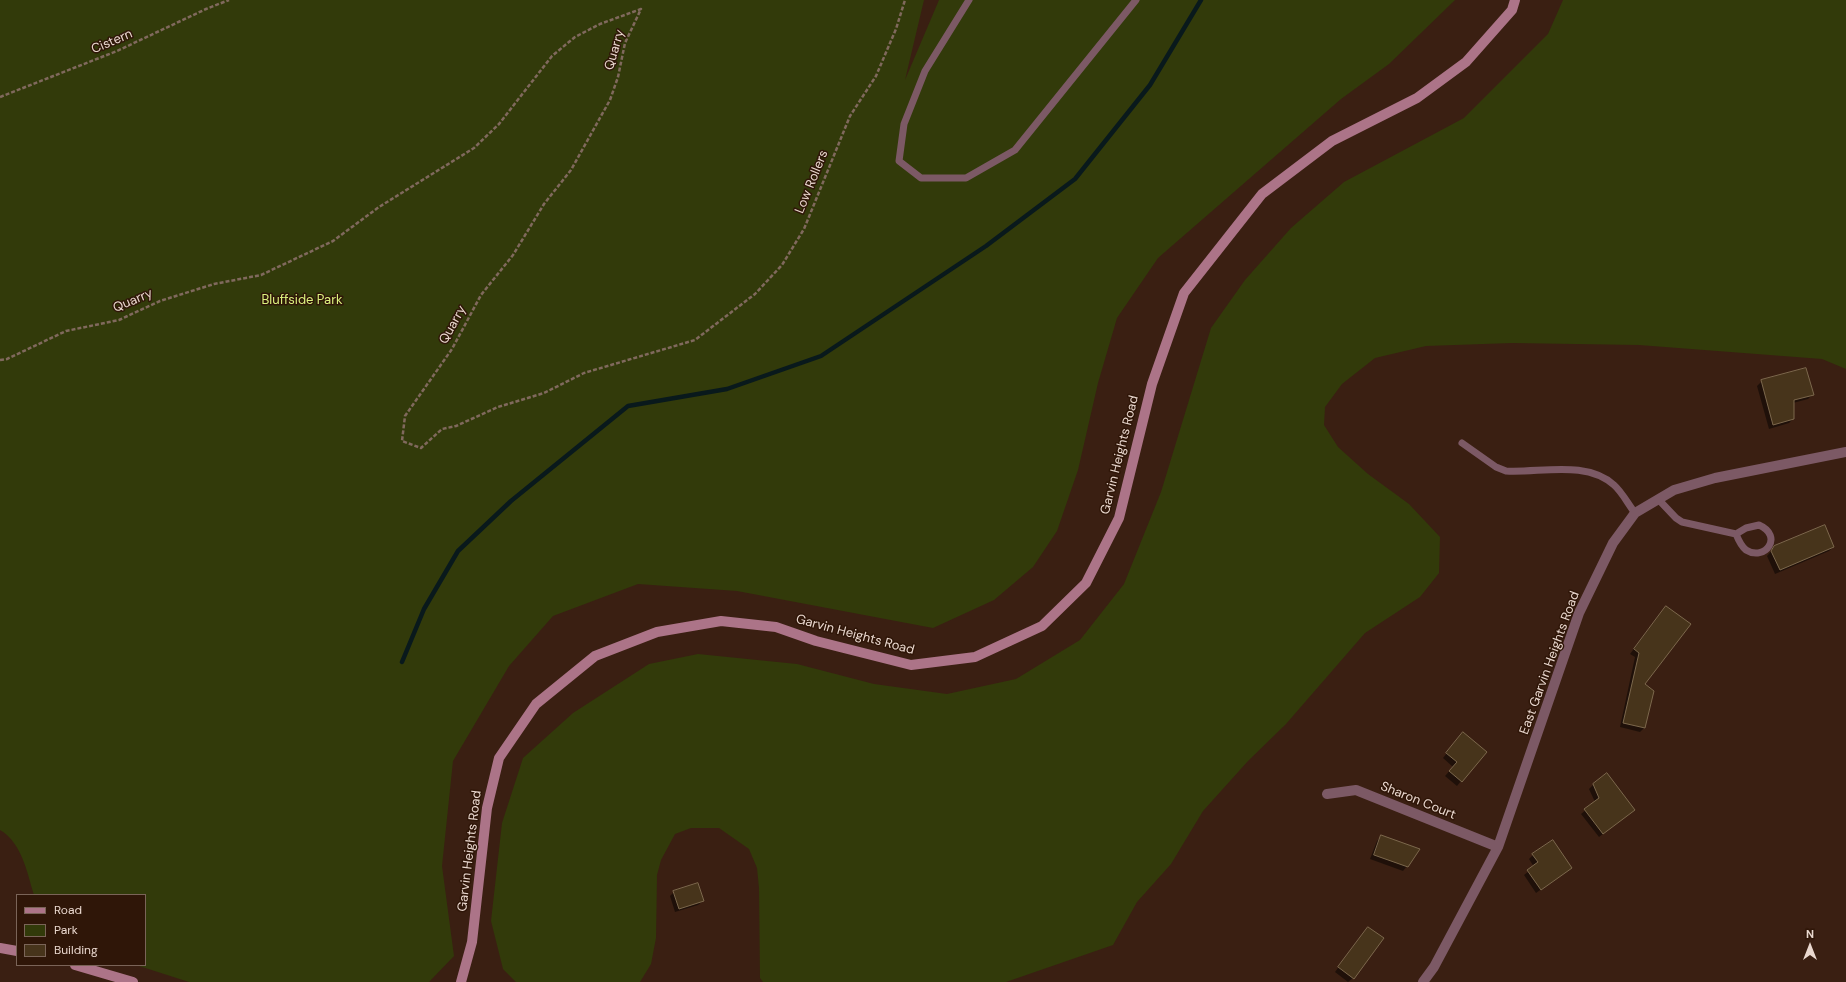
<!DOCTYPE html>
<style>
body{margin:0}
#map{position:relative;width:1846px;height:982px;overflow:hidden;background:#3a1f12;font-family:"DM Sans",sans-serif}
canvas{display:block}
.legend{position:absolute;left:16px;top:894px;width:130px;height:72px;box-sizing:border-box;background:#2f1608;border:1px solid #7a6458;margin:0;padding:5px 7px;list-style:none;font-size:12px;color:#ead8cf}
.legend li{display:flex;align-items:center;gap:8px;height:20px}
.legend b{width:20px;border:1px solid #7a6458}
.north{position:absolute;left:1790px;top:926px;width:40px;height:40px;-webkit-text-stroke:3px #2f1608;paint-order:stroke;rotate:0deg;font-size:11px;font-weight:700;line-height:16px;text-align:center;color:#ead8cf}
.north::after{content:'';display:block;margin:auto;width:14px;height:18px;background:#ead8cf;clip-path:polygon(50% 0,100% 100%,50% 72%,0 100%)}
</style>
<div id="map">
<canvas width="1846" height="982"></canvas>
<ul class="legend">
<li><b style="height:5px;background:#ac7488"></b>Road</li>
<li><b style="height:11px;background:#323a0a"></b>Park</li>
<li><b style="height:11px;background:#47341b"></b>Building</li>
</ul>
<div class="north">N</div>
</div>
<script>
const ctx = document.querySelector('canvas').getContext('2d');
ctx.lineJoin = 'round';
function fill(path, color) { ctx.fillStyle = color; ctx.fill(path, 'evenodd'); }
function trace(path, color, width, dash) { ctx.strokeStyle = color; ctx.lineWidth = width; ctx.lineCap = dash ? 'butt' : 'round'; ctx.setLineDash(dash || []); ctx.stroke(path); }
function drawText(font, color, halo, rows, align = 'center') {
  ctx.font = font + ' "DM Sans",sans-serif'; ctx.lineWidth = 3; ctx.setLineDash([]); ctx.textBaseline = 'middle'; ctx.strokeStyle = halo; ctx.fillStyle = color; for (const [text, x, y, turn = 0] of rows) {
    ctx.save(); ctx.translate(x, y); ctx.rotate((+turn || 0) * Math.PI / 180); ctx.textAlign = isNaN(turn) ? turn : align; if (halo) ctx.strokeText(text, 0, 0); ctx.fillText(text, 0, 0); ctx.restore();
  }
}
fill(new Path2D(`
 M0,0h924l-19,80 34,-80h516l-66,64 -48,35 -183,159 -41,60 -19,65 -20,87 -21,61 -24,36 -39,33 -61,28 -196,-37 -99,-7 -85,32 -44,50 -56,95 -11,105 12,90 -25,26h-240l-53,-17h9v-70h-111c-7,-23 -12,-52 -34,-65z
 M1563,0h283v369l-24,-10 -183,-14 -127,-2 -86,3 -51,12 -33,26 -17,23 -1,18 14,22 30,27 41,30 31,33 -1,36 -19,24 -55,36 -79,91 -38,37 -45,50 -32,53 -34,38 -24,43 -107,37h-243l-3,-4 -1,-90 -2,-20 -8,-19 -30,-21h-28l-16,6 -14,26 -4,15 -1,63 -5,26 -11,18h-124l-13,-13 -12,-48 11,-98 21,-65 50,-45 76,-49 49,-10 99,10 77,20 73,10 69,-15 64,-39 44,-56 37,-92 50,-164 34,-48 46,-52 53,-46 120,-64 84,-84z`), '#323a0a');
fill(new Path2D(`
 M1762,381l51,13 -5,5 -15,4v16l-4,4 -20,6 -12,-43z
 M1775,547h58l-4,4 -54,23 -8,-18z
 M1666,607l-22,77 1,43 -5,5 -20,-5 15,-70 -5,-3z
 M1459,738l2,43 -4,5 -12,-10 8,-9 -10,-9z
 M1593,785l36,29 -30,23 -18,-23 14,-12 -6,-13z
 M1381,837l26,29 -4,5 -33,-12 7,-18z
 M1533,855l38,13 -35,25 -12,-18 10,-8 -5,-8z
 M674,892l29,9 -5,4 -23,7 -5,-16z
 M1364,933l-11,45 -5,4 -13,-10z`), '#0007');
trace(new Path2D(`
 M402,662l22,-53 34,-58 53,-50 117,-95 99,-17 94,-33 165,-110 89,-67 75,-94 51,-85`), '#09191c', 4.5);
const building = new Path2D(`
 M1806,368l8,27 -20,5v19l-21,6 -12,-45z
 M1825,525l9,22 -54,23 -9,-19 3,-5z
 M1666,606l25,18 -46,60 9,7 -9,37 -22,-5 16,-70 -5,-4z
 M1463,732l24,20 -25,30 -13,-11 8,-9 -11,-9z
 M1607,773l28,37 -32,24 -19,-25 15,-11 -6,-14z
 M1381,835l39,14 -12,18 -34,-12z
 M1553,840l19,28 -31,22 -14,-20 11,-8 -6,-8z
 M698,883l6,18 -25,8 -6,-18z
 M1368,927l16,11 -30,41 -16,-12z`);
fill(building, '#47341b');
trace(building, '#7c684d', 1);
trace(new Path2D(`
 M0,97l117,-46 89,-42 23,-9
 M0,360l7,-1 59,-28 53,-11 41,-19 54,-17 47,-9 72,-34 46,-34 95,-59 25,-24 53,-68 23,-19 25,-13 41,-15 -16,34 -7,34 -8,23 -39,70 -27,34 -31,51 -32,40 -29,54 -47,67 -3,25 19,7 21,-19 14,-3 42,-19 46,-14 40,-20 111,-33 60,-46 27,-29 22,-36 46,-113 26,-40 20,-47 9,-29`), '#80695d', 2.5, [4, 2]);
trace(new Path2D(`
 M969,0l-44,71 -21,53 -5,37 22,17h45l49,-28 121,-150
 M1462,443l34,24 10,4c35,2 80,-11 108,14 8,7 14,19 21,28
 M1658,499l18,19 6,4 54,12
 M1759,525c25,11 6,37 -13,25 -5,-4 -8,-11 -10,-16l10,-6z`), '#7c5965', 7);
trace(new Path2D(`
 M1327,794l29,-4 142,57
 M1423,982l11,-15 64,-120 81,-234 34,-70 22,-30 39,-23 41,-12 131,-26`), '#7c5965', 10);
trace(new Path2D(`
 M0,948l17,3
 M75,965l58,17
 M461,982l11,-40 15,-134 12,-50 37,-54 59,-48 62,-24 64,-11 55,6 40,14 95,24 64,-8 67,-31 44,-43 33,-65 33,-134 32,-91 78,-99 70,-53 85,-43 49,-36 46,-52 3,-10`), '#ac7488', 10);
drawText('13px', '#ead8cf', '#2f1608', [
 ["Cistern",112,42,-23],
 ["Quarry",615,50,-74],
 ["Low Rollers",812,182,-68],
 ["Quarry",133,301,-23],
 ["Quarry",453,325,-61],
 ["Garvin Heights Road",1120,455,-76],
 ["Garvin Heights Road",855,635,15],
 ["East Garvin Heights Road",1550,663,-70],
 ["Sharon Court",1418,801,22],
 ["Garvin Heights Road",470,851,-83]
]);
drawText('13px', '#dbf17e', '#2f1608', [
 ["Bluffside Park",302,301]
]);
</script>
